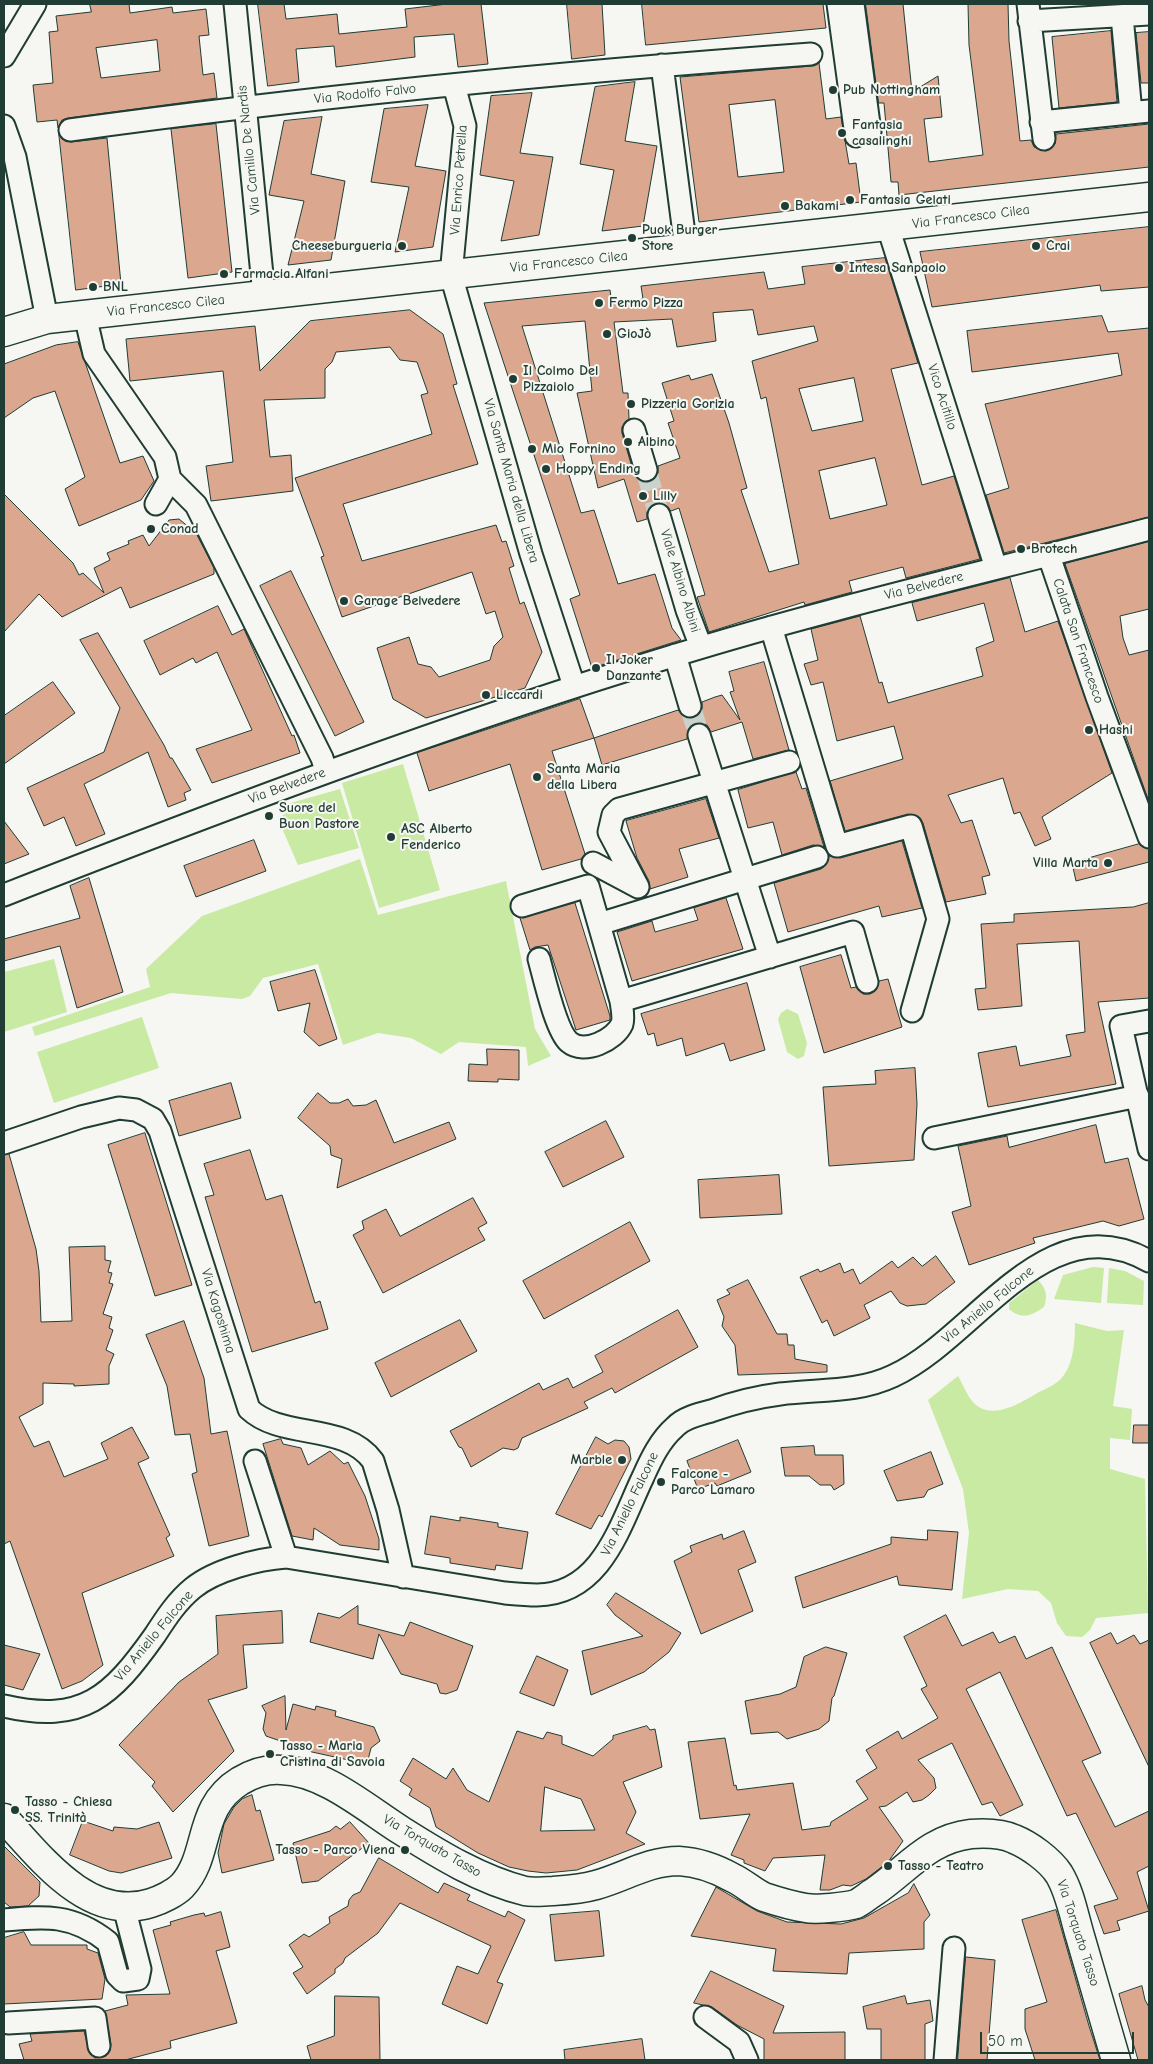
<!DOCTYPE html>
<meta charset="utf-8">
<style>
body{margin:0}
#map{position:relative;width:1153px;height:2064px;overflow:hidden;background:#f6f6f2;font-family:"Comic Neue",sans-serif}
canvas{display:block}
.frame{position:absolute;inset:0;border:5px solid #1f3d34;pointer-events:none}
.scale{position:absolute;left:980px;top:2032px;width:154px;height:22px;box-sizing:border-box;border:2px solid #1f3d34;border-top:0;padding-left:6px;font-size:15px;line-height:18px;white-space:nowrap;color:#1f3d34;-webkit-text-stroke:4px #f6f6f2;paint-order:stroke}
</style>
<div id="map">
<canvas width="1153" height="2064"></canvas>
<div class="frame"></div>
<div class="scale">50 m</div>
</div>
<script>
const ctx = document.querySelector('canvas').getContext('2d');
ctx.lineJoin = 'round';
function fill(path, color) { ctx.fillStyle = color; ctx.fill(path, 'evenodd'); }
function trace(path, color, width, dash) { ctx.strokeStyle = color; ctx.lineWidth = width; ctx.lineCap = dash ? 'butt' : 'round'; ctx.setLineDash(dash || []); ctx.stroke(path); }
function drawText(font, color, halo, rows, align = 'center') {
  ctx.font = font + ' "Comic Neue",sans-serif'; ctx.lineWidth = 4; ctx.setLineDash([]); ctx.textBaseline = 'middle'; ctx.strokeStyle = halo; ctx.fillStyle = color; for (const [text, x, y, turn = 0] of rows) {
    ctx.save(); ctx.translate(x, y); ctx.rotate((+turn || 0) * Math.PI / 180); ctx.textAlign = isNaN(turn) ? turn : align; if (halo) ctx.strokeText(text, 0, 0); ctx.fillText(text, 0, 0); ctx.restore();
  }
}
fill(new Path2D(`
 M403,764l37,126 -61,18 -37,-125z
 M340,789l19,59 -61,17 -20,-46 8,-6 1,-9z
 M360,859l18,56 128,-34 29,148 16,27 -23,10 -2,-19 -67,-5 -18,12 -30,-16 -33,-5 -35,12 -25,-81 -55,14 -13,18 -8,3 -71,-6 -136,43 -3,-9 118,-40 -4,-18 56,-53z
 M54,959l13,53 -63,20v-60z
 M787,1009l11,5 9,29 -3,13 -6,3 -11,-7 -9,-33 3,-6z
 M142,1017l17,51 -105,35 -17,-51z
 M1093,1267l11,1 -3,35 -47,-4 9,-24z
 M1109,1268l16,3 19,10 -1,24 -36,-2z
 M1038,1280c8,8 10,16 6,27 -13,9 -22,13 -35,2v-6z
 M1075,1323l32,8 17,-1 -11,76 19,3 -2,31 -20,-2v31l35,10 3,134 -52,5 -6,12 -8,7 -16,-1 -9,-13 -6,-20 -13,-12 -30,-2 -46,10 7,-66 -6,-44 -35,-89 30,-24c5,8 10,23 18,29 19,15 46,-3 63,-13 9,-4 20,-9 25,-17 10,-14 11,-36 11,-52z`), '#c8eaa3');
const building = new Path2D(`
 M90,4h39l1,9 42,-6 1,6 33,-4 3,26 -10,1 4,39 11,-2 3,25 -149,20 -6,2 -4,8 -1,-8 -20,2 -4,-37 20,-2 -4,-51 9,-1 -2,-15 35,-4zM157,40l3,31 -59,7 -5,-30z
 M258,4h26l2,15 51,-5 2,20 68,-7 -2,-18 42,-5h34l7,60 -30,3 -4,-33 -40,3 1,20 -79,10 -2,-21 -38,3 3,33 -31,4z
 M567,4h35l3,51 -33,4z
 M642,4h181l3,24 -180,17z
 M866,4h37l9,88 26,-16 4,41 -18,2 5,43 54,-7 -14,-110 -1,-41h40l1,37 11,100 11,-1 3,7 12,4 9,-7 1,-10 93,-10v43l-250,28 -1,-13h-7l-7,-79h-5z
 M1111,31l6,71 -58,6 -7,-71z
 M1149,32v51h-8l-5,-50z
 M819,63l7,56 15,-2 8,47 7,-1 5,39 -162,20 -19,-145 132,-11zM775,100l9,72 -46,5 -9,-72z
 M635,82l-10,59 32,5 -14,80 -41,5 12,-61 -34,-6 15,-77z
 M532,93l-12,60 33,4 -14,78 -38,6 13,-60 -34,-6 11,-79z
 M428,105l-13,61 31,5 -13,76 -38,5 14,-65 -38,-5 13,-73z
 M322,117l-11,57 34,7 -14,79 -43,5 16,-64 -35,-6 15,-74z
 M216,124l16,148 -44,6 -17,-149z
 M59,134l6,7 6,1 36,-4 14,146 -45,6z
 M1149,227v60l-48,4 -1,-6 -168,22 -12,-55z
 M885,258l33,105 -27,6 31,116 32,-9 26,83 -74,19 -3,-11 -54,14 3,11 -47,13 -1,-3 -95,30 -12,-35 8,-2 -26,-87 -8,3 -9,-8h-7l-8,9v7l-10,3 -13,-43 -26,9 -21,-95 15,-2 -7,-70 -63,5 59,187 13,-3 24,74 37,-10 17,54 9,12 -89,28 -22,-69 10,-4 -96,-292 126,-13 2,14 31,-5 -2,-13 123,-14 4,17 37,-5 -3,-17zM753,310l5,25 56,-9 4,15 -66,20 9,38 5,-2 33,167 -30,8 -28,-82 6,-2 -18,-65 -17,-49 -21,6 -2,-5 -27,8 12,38 -6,2 12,35 -22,8v7l-8,9h-7l-9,-8 -12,-41v-6l7,-8 -1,-26h-5l-9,-71 58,-3 5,28 39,-6 -3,-28zM854,378l9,43 -51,10 -13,-42zM875,458l12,47 -57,14 -11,-48z
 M410,310l33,24 14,50 -4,1 25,79 -135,40 19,57 134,-36 6,17 4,-1 8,25 -5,2 11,36 4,-2 18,50 -17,36 -99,30 -33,-19 -16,-51 32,-11 9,27 13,3 8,10 51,-17 4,-14 9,-9 -8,-26 -9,3 -14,-42 -130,45 -21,-60 3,-1 -29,-78 137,-44 -11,-39 7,-2 -11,-31 -17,-2 -10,-13 -54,5 -4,10 -7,7v29l-61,2 6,57 21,-2 2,36 -82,10 -5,-35 27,-4 -10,-91 -93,10 -4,-42 129,-13 5,45 50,-50z
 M1102,316l6,16 41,-4v189l-145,36 -18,-58 23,-7 -24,-84 137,-29 -4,-22 -146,19 -5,-41z
 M78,342l42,121 23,-7 11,25 -13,19 -62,26 -14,-37 20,-12 -30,-86 -22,7 -29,20v-54l52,-19z
 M4,494l69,69 6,12 4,-2 21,20 -10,-25 16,-8 -3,-7 22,-9 -1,-3 15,-6 6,11 20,-26 10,-1 17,14 18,35v6l-84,34 -9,-21 -59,30 -23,-23 -35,38z
 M1149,542v67l-29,7 3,22 6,17 20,-5v152l-84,-238z
 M291,571l73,151 -29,14 -75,-150z
 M1010,578l15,54 33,-11 54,152 -70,44 9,22 -16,7 -15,-34 -6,2 -11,-36 -55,17 13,28 11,-3 18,55 -8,2 4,17 -40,8 -23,-79 -4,-6 -11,-3 -63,17 -15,-50 73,-22 -9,-33 -57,15 -14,-59 -12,3 -7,-21 14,-4 -7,-31 49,-13 19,67 3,-1 6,21 95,-27 -7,-28 18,-7 -10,-38 -67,18 -5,-18z
 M218,606l14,29 12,-6 48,107 2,-1 6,18 -88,30 -16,-34 56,-19 -35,-78 -21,11 -3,-5 -33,17 -16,-34z
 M98,633l66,112 6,13h2l19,32 -7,3 2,7 -18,7 -20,-55 -64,32 21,50 -29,12 -12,-29 -20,9 -17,-38 77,-36 16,-44 -40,-68z
 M764,662l25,88 -36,9 -11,-37 -31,10 -4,-7 -11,-2 -7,4 -2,12 -85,26 -8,-27 84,-28 9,8h7l8,-9v-7l13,-5 7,-2 18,25 -10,-28 4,-1 -5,-19z
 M53,682l22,31 -71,51v-48z
 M580,699l14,39 -42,13 33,103 -4,5 -39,11 -32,-106 -81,27 -12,-38z
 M796,772l6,17 4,-1 18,59 -11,-2 -31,10 -9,-33 -25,6 -10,-38z
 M706,799l13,39 -40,11 9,28 -38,12 -1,-8 -12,-23 -11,-37z
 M4,821l25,33 -25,10z
 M254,840l12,31 -70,26 -12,-31z
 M902,841l20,67 -40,9 -3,-11 -91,26 -14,-49 47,-14 5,-4 3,-9 11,2z
 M1139,844l10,5v13l-73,19 -4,-18z
 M89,878l34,114 -46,16 -17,-62 -56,15v-22l76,-21 -10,-32z
 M726,898l17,51 -111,32 -15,-49 35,-11 3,11 43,-12 -4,-12z
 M575,903l35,113v4l-34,10 -28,-85 -13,2 -5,3 -10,-32z
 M1149,903v95l-51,4 18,82 -128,23 -10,-54 38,-7 4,20 51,-10 -5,-21 19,-3 -6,-91 -62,3 5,62 -44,4 -3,-21 11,-1 -5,-64 33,-2v-8l119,-7z
 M841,955l10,33 5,-1 7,7h7l6,-4 3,-9 9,-2 14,48 -78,26 -24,-86z
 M315,970l22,69 -18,7 -15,-14 6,-29 -32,8 -8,-29z
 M747,983l18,67 -35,11 -6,-18 -38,13 -4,-18 -25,8 -3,-13 -6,2 -7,-21z
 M487,1049l32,1v30l-21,-1v3l-30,-1 1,-17 18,1z
 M915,1068l2,36 -3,56 -85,6 -6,-79 53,-3 -1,-13z
 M231,1083l10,35 -62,18 -10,-35z
 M318,1093l12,10h9l9,-4 5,7 13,-1 10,-5 18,43 55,-21 7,17 -119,49 5,-29 -11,-4 -1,-9 -32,-28z
 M606,1121l18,36 -61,30 -18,-35z
 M1096,1125l9,38 23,-5 16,61 -25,7 -16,-5 -70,17 2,5 -66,22 -17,-53 19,-6 -13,-60 49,-10 2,11z
 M145,1133l47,152 -37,11 -47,-151z
 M250,1150l16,50 16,-5 33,108 5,-2 8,28 -76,23 -47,-155 9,-2 -10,-31z
 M9,1154l27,95 3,22 2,51 31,-1 -3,-74 36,-1v14l6,1 -3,11 4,1 -3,10 4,1 -10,30 9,3 -3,11 4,2 -7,20 8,4 -5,12v18l-35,2v-2l-31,-1v21l-24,13 15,30 15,-6 15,36 44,-18 -7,-16 31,-16 17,31 -11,5 32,72 -4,3 8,18 -92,37 21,72 -21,16 -20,8 -52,-148 -6,3v-389z
 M779,1175l3,39 -82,4 -2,-38z
 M473,1198l14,25 -9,5 7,12 -102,53 -30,-58 11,-6 -2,-8 24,-12 14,27z
 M630,1222l20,39 -106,58 -21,-38z
 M936,1256l19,26 -29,22 -19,2 -7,-3 -9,-12 -27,14 6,13 -36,18 -7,-16 -5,3 -22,-46 18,-8 2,3 20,-9 4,10 9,-4 7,15 32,-23 6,7 15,-11 9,9z
 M748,1280l29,54h10l1,11h6l1,14 32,6v7l-89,3 -3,-30 -13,-19 2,-9 -7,-17 13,-6 -3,-4z
 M678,1310l20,37 -83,46 -3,-5 -28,14 4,6 -66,30 -4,10 -4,2 -11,-2 -32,19 -9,-19 -3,-1 -9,-16 89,-48 4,7 25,-12 5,10 30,-16 -8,-16z
 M460,1320l17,31 -86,46 -16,-34z
 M184,1321l20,57 7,56 16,-3 22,105 -40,10 -17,-72 5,-2 -7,-38 -15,1 -8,-49 -21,-51z
 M1134,1425h15v18h-16z
 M596,1437l12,7 7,-4 9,1 5,6 2,12 -29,58 -3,-2 -8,14 -35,-15z
 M281,1439l2,5 18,4 7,17 22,-14 14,13 4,-2 17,34 14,43v11l-39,-5 -26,-17 -1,12 -21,-4 -29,-92z
 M738,1440l13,32 -34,14 -2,-3 -17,6 -11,-28z
 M814,1446l1,9h28l1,29 -10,6 -3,-5h-11l-11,-9h-24l-4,-28z
 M931,1452l12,32 -15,6 -4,7 -27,4 -13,-30z
 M431,1516l29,5v-4l38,6v4l30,5 -6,37 -26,-4 -1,5 -45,-7v-5l-25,-4z
 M928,1530l30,2 -6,58 -53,-5 -2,-9 -94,32 -8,-31 96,-33v-7l36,3z
 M744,1531l12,31 -18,8 15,41 -52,23 -27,-73 18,-9 -2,-6 32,-12 1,5z
 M616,1593l65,40 -12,19 -25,20 -53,23 -9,-44 61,-15 -28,-21 -8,-10z
 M358,1606v18l46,12 6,-14 63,24 -16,44 -11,4 -6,-1 -3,-9 -36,-10 -22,-40 -6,25 -63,-17 8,-29 21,5z
 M282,1611l1,32 -40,2 4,43 -39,12 26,51 -61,61 -21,-26 3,-4 -36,-37 60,-63 39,-28 -2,-38z
 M946,1615l16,31 31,-14 6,11 16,-7 11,23 26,-12 49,106 -19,8 33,66 34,-16v55l-12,6 12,39 -32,10 3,9 -16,4 -10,-28 24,-7 -42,-86 -9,3 -67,-144 -34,17 57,116 -23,11 -8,-14 -10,3 -30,-62 -34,17 16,18 2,10 -7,7 -7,5 -9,2 -6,-10 -21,14 -7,1 24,34 -15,21 -22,17 -15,7 -8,-1 -13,5h-10l5,-35 -52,3 -8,13 -21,-8v-3l-13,-5 19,-41 -50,5 -12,-77 37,-4 9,48 2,-1 1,5 56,-7 9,47 28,-4 1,-4 37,-23 -12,-18 21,-13 -11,-18 32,-19 4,8 36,-21 -17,-29 6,-3 -23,-49z
 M1111,1633l6,11 17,-9 6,9 9,-4v127l-59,-124z
 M4,1645l36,9 -17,36 -19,-5z
 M826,1647l21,6 -13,43 -2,2 -3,23 -10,8 -32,10 -9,-7 -27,2 -6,-33 35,-7 16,-7 8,-30z
 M537,1656l31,14 -14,36 -34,-13z
 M285,1696l1,34 7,-26 22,6 1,-4 20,5 -1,5 39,11 6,14 -9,7 -4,16 -55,-12 -46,-16 -3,-7 3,-16 -4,-7z
 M647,1726l3,4 5,-1 7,38 -39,15 13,30 -10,21 19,11 -68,26 -31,3 -18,-2 -19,-4 -31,-14 -42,-26 -6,-19 -21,-13 3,-6 -12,-8 13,-23 33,21 7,-11 14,22 22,12 28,-71 26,8 4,-7 15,4v8l31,12 20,-17v-3zM545,1787l36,12 14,31 -54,1z
 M252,1795l4,16 4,-1 14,50 -52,13 -4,-20 6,-29 10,-17 8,-8z
 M83,1821l30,10 1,-4 23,2 22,-7 13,36 -51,15 -12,-2 -39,-16z
 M350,1822l19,21 -51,38 -16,2 -9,-40 37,-12 6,-5 4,3z
 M4,1846l36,36 -1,14 -11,10 -18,1 -6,-5z
 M379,1858l59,35 6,-10 26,12 -3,5 38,17 3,-6 17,9 -28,62 6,2 -16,40 -45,-20 15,-38 21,8 13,-28 -91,-43 -22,30 -33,25 -2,5 -8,6v4l-28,21 -14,-21 10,-6 -14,-22 15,-11 5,3 21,-14 -1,-6 19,-11 1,-6 4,-5 7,-3z
 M914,1884l16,31 -6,7v27l-75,4 -2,21 -74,-3 3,-22 -85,-13 25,-49 41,24 30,11 54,2 23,-6 44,-25z
 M1056,1910l33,116 11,34h-65l-10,-31v-20l22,-7 -25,-82z
 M599,1911l5,45 -49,5 -5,-46z
 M221,1912l9,35 -14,4 21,72 -67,18 1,7 -46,12h-101l-5,-16 13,-3 -2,-7 54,-3 6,23 5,4 11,-2 4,-5 1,-7 -6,-33 23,-6 -2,-10 44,-1 -17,-64 18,-5 -1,-3 24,-7 10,-2 1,3z
 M24,1932l7,13h56v4l11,4 7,26 -3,20 -98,5v-66z
 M966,1957l29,3 -8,100h-29z
 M711,1971l73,35 -11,27 72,-1v28h-81v-21l-27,-14 -25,-18 -18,-4z
 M1142,1986l3,14 4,7v53h-11l-19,-66z
 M335,1996l44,1 1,63h-69l-4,-14 27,-10z
 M905,1996l2,8 23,-4 3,21 -8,3v36h-44v-31h-14l-4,-22z
 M642,2039l3,21h-80l-1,-10z`);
fill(building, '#dba88f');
trace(building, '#1f3d34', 1);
trace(new Path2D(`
 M646,470l13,45
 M690,706l9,29`), '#cbd1cc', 21, [21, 11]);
const minor = new Path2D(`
 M235,4l29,291
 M838,4l18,132
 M853,4l17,128
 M1028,4l16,135
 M1122,16l9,97
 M1029,21l120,-7
 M4,56l31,-52
 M662,65l24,184
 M454,85l11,41 -14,149 80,279 43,132
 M1041,122l108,-11
 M4,126l11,31 32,162
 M70,130c246,-34 493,-58 741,-76
 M888,227l108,341
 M85,315l9,39 71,103 5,22 -14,25
 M634,430l12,40
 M170,479l26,26 126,253 4,13
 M659,515l28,95 14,37
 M1049,556l48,141 52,140
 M771,627l66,219 74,-20 27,93 -26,92
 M675,655l15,51
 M699,735l71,222
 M593,863l45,24 -29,-55 4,-17 6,-6 170,-47
 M4,895c222,-87 444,-171 672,-240 156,-48 315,-84 473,-126
 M522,906l66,-20 33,115 232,-69 14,50
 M599,924l218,-67
 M539,959c5,18 17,72 30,83 15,13 46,-2 53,-18 2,-6 0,-16 -1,-23
 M1149,1021l-28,5 28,123
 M934,1138l204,-42
 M4,1143l77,-26 38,-9 17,2 17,9 7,12 89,278c33,31 96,13 124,52l15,49 15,67
 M255,1461l31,96
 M4,1706c79,18 107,-9 151,-71 11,-17 22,-34 38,-47 22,-18 65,-29 93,-31l219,36c11,1 21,2 32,2 65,-1 83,-70 106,-118 8,-18 17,-37 32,-50 8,-9 24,-13 36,-16 22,-8 45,-14 69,-17 38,-5 77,-1 113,-18 83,-38 152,-173 256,-115
 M4,1920c41,-4 69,-6 104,22l9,33 6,6 15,-2 2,-10 -16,-62
 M705,2017l34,25 8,18
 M8,2023l87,-5 4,28
 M945,2060l9,-112`);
const major = new Path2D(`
 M4,332l43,-13 1102,-122
 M4,1818c37,40 85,105 147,85 10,-3 24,-10 31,-17 29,-31 14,-78 58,-105 12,-7 27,-12 41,-11 43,1 86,39 121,61 38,24 79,49 123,60 9,2 19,0 28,0 15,-1 29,-2 43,-6 29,-8 52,-24 83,-24 19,1 38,8 54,17 11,5 20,14 31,19 12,4 29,9 42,11 10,2 40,-1 50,-4 6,-3 13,-9 18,-12 34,-23 54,-53 97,-58 14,-1 30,-1 43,5 15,6 36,21 45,35 11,18 15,42 21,62 12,41 24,83 36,124`);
trace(minor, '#1f3d34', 25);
trace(major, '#1f3d34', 31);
trace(minor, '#f6f6f2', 21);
trace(major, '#f6f6f2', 28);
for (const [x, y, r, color] of [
 [833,90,5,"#1f3d34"],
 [842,133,5,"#1f3d34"],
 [850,200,5,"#1f3d34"],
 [785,206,5,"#1f3d34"],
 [632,238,5,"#1f3d34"],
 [402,246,5,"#1f3d34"],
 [1036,246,5,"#1f3d34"],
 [839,268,5,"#1f3d34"],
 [224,274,5,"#1f3d34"],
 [93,287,5,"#1f3d34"],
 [599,303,5,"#1f3d34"],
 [607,334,5,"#1f3d34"],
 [513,379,5,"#1f3d34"],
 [631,404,5,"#1f3d34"],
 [628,442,5,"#1f3d34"],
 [532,449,5,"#1f3d34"],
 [546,469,5,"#1f3d34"],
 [643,496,5,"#1f3d34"],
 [151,529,5,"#1f3d34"],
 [1021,549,5,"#1f3d34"],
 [344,601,5,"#1f3d34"],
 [596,668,5,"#1f3d34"],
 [486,695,5,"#1f3d34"],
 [1089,730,5,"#1f3d34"],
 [537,777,5,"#1f3d34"],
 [269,816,5,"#1f3d34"],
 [391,837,5,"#1f3d34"],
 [1108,863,5,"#1f3d34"],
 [622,1460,5,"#1f3d34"],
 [661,1482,5,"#1f3d34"],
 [270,1754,5,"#1f3d34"],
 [15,1810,5,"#1f3d34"],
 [405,1850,5,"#1f3d34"],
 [888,1866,5,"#1f3d34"]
]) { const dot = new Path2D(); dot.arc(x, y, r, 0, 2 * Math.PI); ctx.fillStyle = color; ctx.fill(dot); trace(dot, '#f6f6f2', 2); }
drawText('bold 14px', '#1f3d34', '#f6f6f2', [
 ["Pub Nottingham",843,90],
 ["Fantasia",852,125],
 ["casalinghi",852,141],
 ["Fantasia Gelati",860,200],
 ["Bakami",795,206],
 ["Puok Burger",642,230],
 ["Store",642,246],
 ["Cheeseburgueria",392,246,"right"],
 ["Crai",1046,246],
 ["Intesa Sanpaolo",849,268],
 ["Farmacia Alfani",234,274],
 ["BNL",103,287],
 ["Fermo Pizza",609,303],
 ["GioJò",617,334],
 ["Il Colmo Del",523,371],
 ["Pizzaiolo",523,387],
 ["Pizzeria Gorizia",641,404],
 ["Albino",638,442],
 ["Mio Fornino",542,449],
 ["Hoppy Ending",556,469],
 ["Lilly",653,496],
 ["Conad",161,529],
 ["Brotech",1031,549],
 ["Garage Belvedere",354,601],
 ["Il Joker",606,660],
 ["Danzante",606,676],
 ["Liccardi",496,695],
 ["Hashi",1099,730],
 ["Santa Maria",547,769],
 ["della Libera",547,785],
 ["Suore del",279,808],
 ["Buon Pastore",279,824],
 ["ASC Alberto",401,829],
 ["Fenderico",401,845],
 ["Villa Marta",1098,863,"right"],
 ["Marble",612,1460,"right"],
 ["Falcone -",671,1474],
 ["Parco Lamaro",671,1490],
 ["Tasso - Maria",280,1746],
 ["Cristina di Savoia",280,1762],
 ["Tasso - Chiesa",25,1802],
 ["SS. Trinità",25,1818],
 ["Tasso - Parco Viena",395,1850,"right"],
 ["Tasso - Teatro",898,1866]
], 'left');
drawText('14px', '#1f3d34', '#f6f6f2', [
 ["Via Rodolfo Falvo",365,94,-6],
 ["Via Camillo De Nardis",249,150,-96],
 ["Via Enrico Petrella",459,180,-86],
 ["Via Francesco Cilea",971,217,-7],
 ["Via Francesco Cilea",569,262,-6],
 ["Via Francesco Cilea",166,306,-6],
 ["Vico Acitillo",942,397,72],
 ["Via Santa Maria della Libera",511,481,74],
 ["Viale Albino Albini",680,581,73],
 ["Via Belvedere",924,586,-14],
 ["Calata San Francesco",1078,641,71],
 ["Via Belvedere",287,786,-20],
 ["Via Aniello Falcone",988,1305,-39],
 ["Via Kagoshima",218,1311,73],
 ["Via Aniello Falcone",630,1504,-64],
 ["Via Aniello Falcone",154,1636,-50],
 ["Via Torquato Tasso",432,1846,30],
 ["Via Torquato Tasso",1078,1933,72]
]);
</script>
